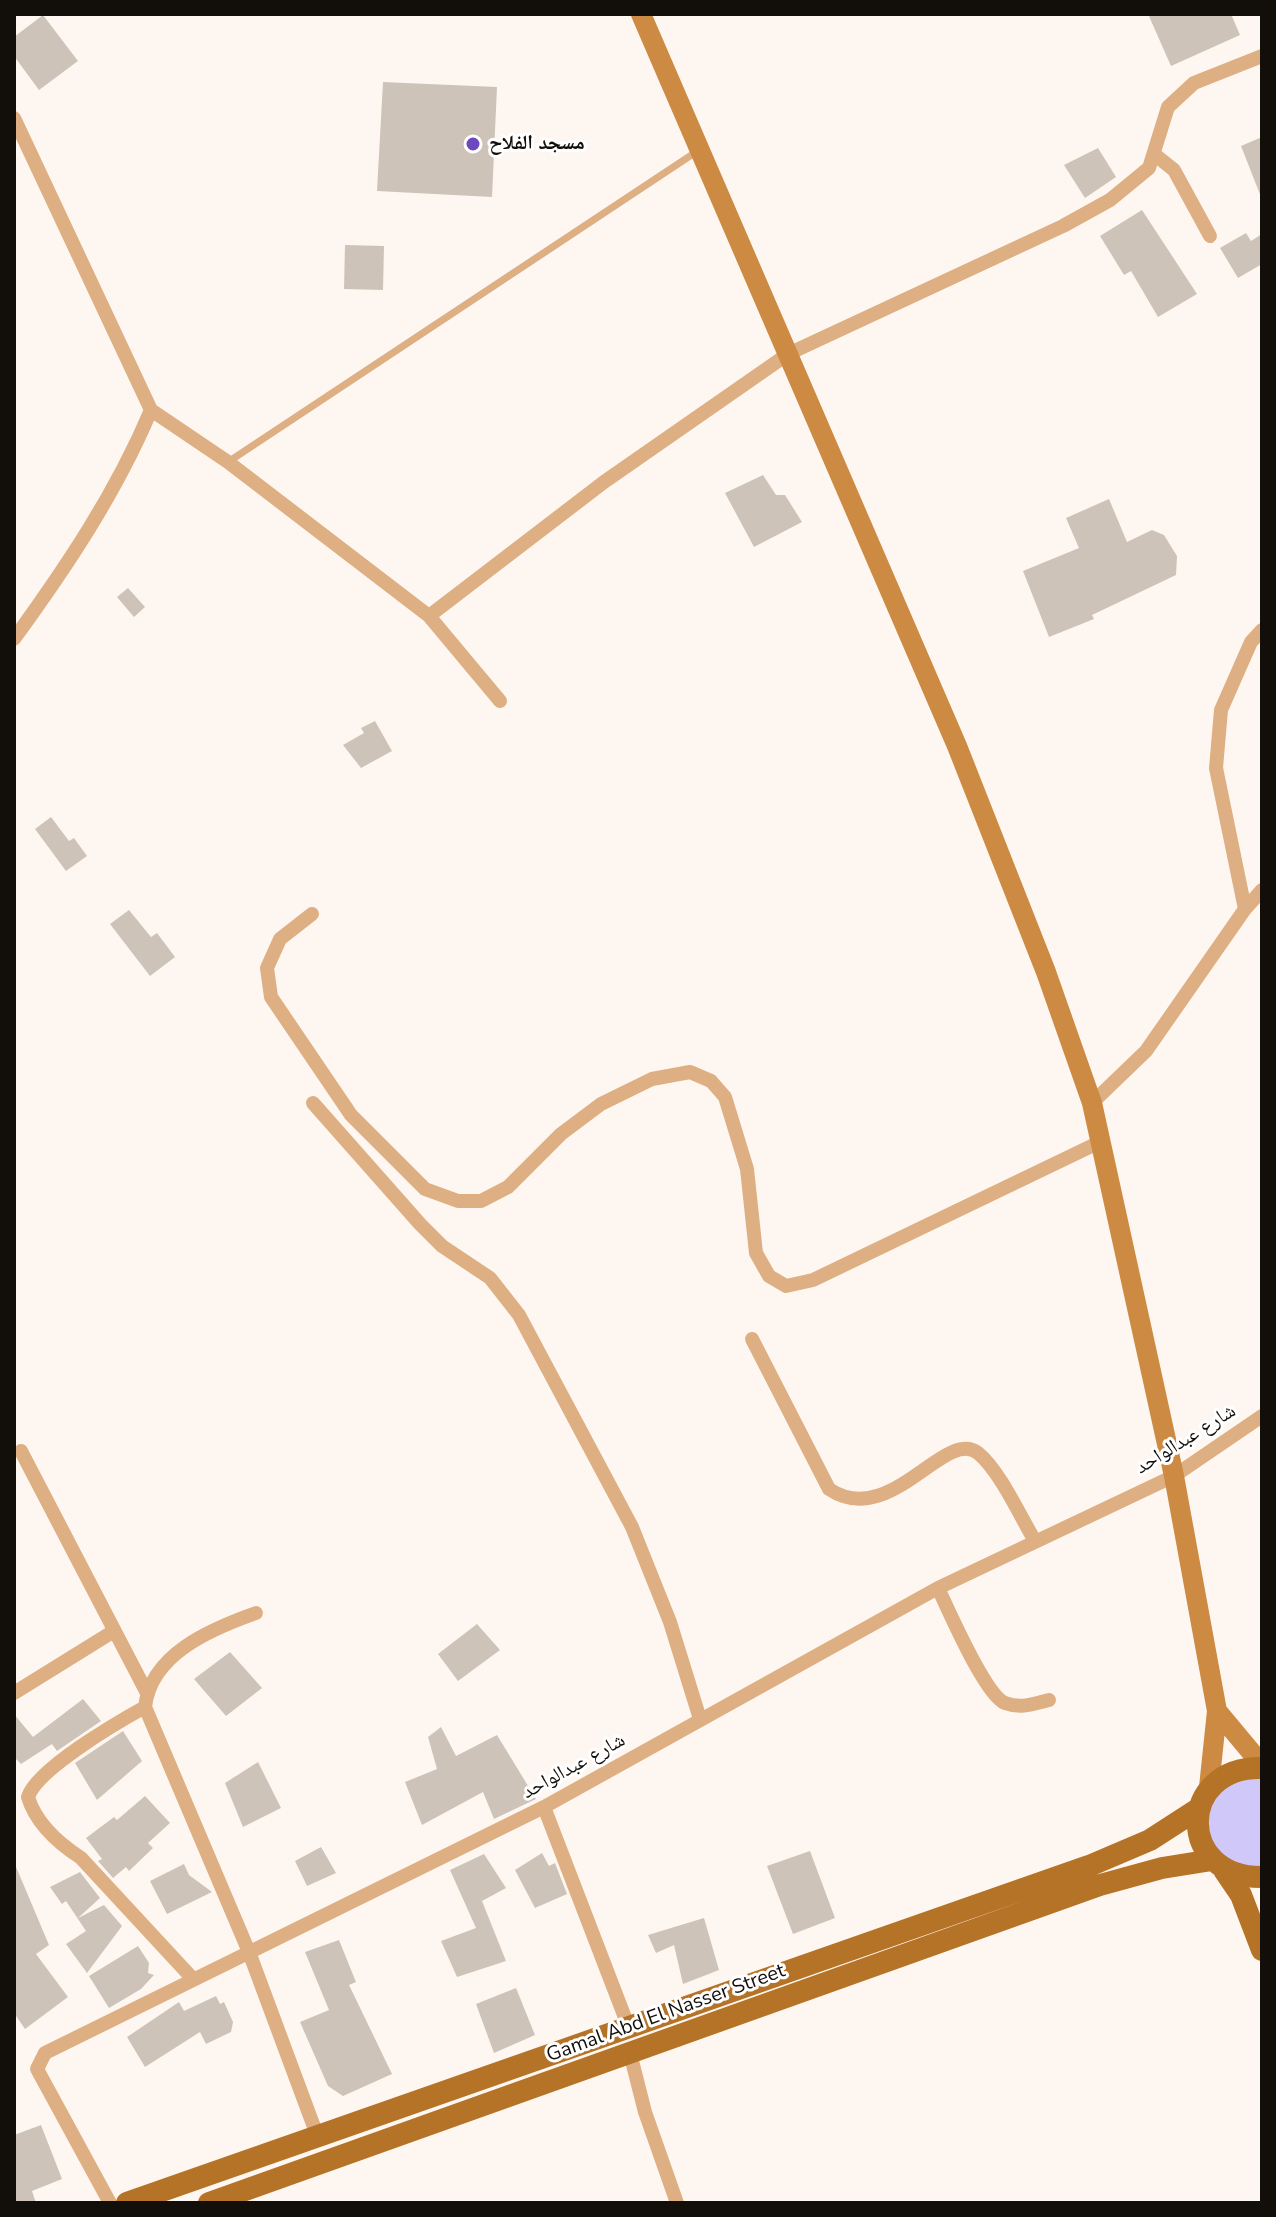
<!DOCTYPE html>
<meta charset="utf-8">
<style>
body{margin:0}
#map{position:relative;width:1276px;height:2217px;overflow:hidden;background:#fef7f1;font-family:"Nunito Sans",sans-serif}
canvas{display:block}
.frame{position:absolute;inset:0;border:16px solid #120f0b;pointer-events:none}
</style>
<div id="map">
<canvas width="1276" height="2217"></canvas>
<div class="frame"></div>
</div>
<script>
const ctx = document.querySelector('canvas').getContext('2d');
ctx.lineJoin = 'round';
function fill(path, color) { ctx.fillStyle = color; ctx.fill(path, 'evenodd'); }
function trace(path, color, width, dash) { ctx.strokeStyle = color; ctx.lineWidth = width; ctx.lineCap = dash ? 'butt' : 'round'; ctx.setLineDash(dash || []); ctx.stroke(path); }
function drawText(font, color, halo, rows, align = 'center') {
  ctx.font = font + ' "Nunito Sans","Noto Naskh Arabic",sans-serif'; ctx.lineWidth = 6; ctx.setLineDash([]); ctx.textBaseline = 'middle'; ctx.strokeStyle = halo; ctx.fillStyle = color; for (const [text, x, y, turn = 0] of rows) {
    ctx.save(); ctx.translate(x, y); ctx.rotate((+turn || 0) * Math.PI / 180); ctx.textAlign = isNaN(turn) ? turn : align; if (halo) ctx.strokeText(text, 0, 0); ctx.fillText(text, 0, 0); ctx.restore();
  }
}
fill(new Path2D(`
 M1262,1775v94l-38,-8 -18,-27 3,-32 23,-23z`), '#d0c8f9');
fill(new Path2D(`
 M1148,14h83l9,21 -69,31z
 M43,15l35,46 -39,29 -25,-34v-19z
 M383,82l114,5 -5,110 -115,-6z
 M1262,137v60h-1l-20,-51z
 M1098,148l18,29 -31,21 -21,-33z
 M1142,210l55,84 -39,23 -27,-46 -7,4 -24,-39z
 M1246,233l5,8 11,-7v30l-24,14 -18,-30z
 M345,245l39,1 -1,44 -39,-1z
 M763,475l13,20h9l17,27 -48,25 -29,-54z
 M1109,499l18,43 25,-12 12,5 13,21 -1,19 -84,40 2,4 -45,18 -26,-66 56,-23 -13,-30z
 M128,588l17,19 -11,10 -17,-20z
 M375,721l17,30 -31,17 -18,-23 21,-12 -3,-5z
 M51,817l18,24 5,-3 13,18 -21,15 -31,-42z
 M129,910l22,27 6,-4 18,24 -25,19 -40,-52z
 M477,1624l23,26 -42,31 -20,-27z
 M230,1652l32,36 -36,28 -32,-37z
 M83,1699l18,22 -44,30 -5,-7 -31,20 -7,-7v-43l19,23z
 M441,1727l15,29 41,-21 39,64 -42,20 -11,-27 -61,33 -17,-43 32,-13 -9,-32z
 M123,1731l19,30 -45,39 -22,-37z
 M258,1762l23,46 -38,19 -18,-44z
 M145,1796l25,27 -22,20 5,5 -24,23 -3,-4 -13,11 -15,-17 4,-2 -16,-21 28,-21 3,3z
 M321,1847l15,26 -29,13 -12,-25z
 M810,1851l25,67 -42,16 -26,-68z
 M542,1853l7,13 6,-3 12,31 -32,14 -20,-38z
 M484,1854l22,34 -24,13 24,60 -49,16 -16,-36 35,-13 -26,-58z
 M14,1862l35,83 -13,9 32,43 -43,32 -11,-16z
 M184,1864l5,11 23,17 -45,22 -17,-33z
 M80,1872l20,26 -22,20 26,-13 18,21 -35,47 -21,-29 20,-13 -20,-30 -4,3 -12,-17z
 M704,1918l15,52 -36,14 -9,-39 -18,8 -8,-18z
 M339,1940l17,42 -7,3 43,89 -49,22 -15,-10 -28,-64 29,-12 -24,-58z
 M138,1946l11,17 -1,10 6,2 -13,14 -32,19 -20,-32z
 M516,1988l19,47 -41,18 -18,-49z
 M216,1996l4,8 4,-2 9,20 -2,10 -25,12 -6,-12 -55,35 -18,-30 52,-35 5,9z
 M41,2125l21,54 -30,12 4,12h-22v-68z`), '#cec3b8');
trace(new Path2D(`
 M228,462l468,-310`), '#ddaf83', 7);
trace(new Path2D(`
 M14,118l137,292 77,52 201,154 71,85
 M1154,154l20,16 36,66
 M429,616l175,-134 184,-128 275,-128 47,-26 39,-32 19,-61 26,-24 68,-27
 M14,639c53,-73 102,-146 137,-229
 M1245,909l17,-19
 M312,914l-32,25 -13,29 4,29 80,118 74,74 33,12h23l27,-14 53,-53 40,-30 51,-25 38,-7 21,9 14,16 22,72 9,84 13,23 17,10 27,-6 289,-139
 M313,1103l107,121 22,22 48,32 29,37 113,212 38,95 30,97
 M1092,1103l54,-52 99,-142 -29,-141 5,-58 30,-68 11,-12
 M752,1339l77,150c61,41 116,-62 149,-36 22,18 42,63 57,88
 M21,1451l126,242
 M938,1588c11,23 47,107 67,115 16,6 28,1 44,-3
 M256,1613c-45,16 -105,41 -111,94l104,245 68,183
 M14,1693l100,-62
 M145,1707c-27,15 -108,62 -117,90 8,27 30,46 53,61l112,121
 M544,1807l85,221
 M630,2053l15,59 32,91
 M110,2203l-73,-134 8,-16 499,-246 394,-219 236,-112 88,-60`), '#ddaf83', 14);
trace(new Path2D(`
 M641,14l316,732 89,226 46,131 82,373 43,235 -8,76
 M1217,1711l45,54`), '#cd8a42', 20);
trace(new Path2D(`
 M1262,1768c-85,-2 -86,110 0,109
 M1224,1870l17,25 21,55
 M127,2203l962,-337 61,-26 48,-31
 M209,2203l891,-318 62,-17 50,-8`), '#b57328', 22);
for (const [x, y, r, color] of [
 [473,144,8,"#6c48c0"]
]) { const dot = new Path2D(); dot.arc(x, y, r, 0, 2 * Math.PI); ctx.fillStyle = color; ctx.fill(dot); trace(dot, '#fff', 3); }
drawText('bold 20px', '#120f0b', '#fff', [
 ["مسجد الفلاح",489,144]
], 'left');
drawText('20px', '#120f0b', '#fff', [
 ["شارع عبدالواحد",1186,1440,-32],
 ["شارع عبدالواحد",574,1767,-29],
 ["Gamal Abd El Nasser Street",666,2014,-20]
]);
</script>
